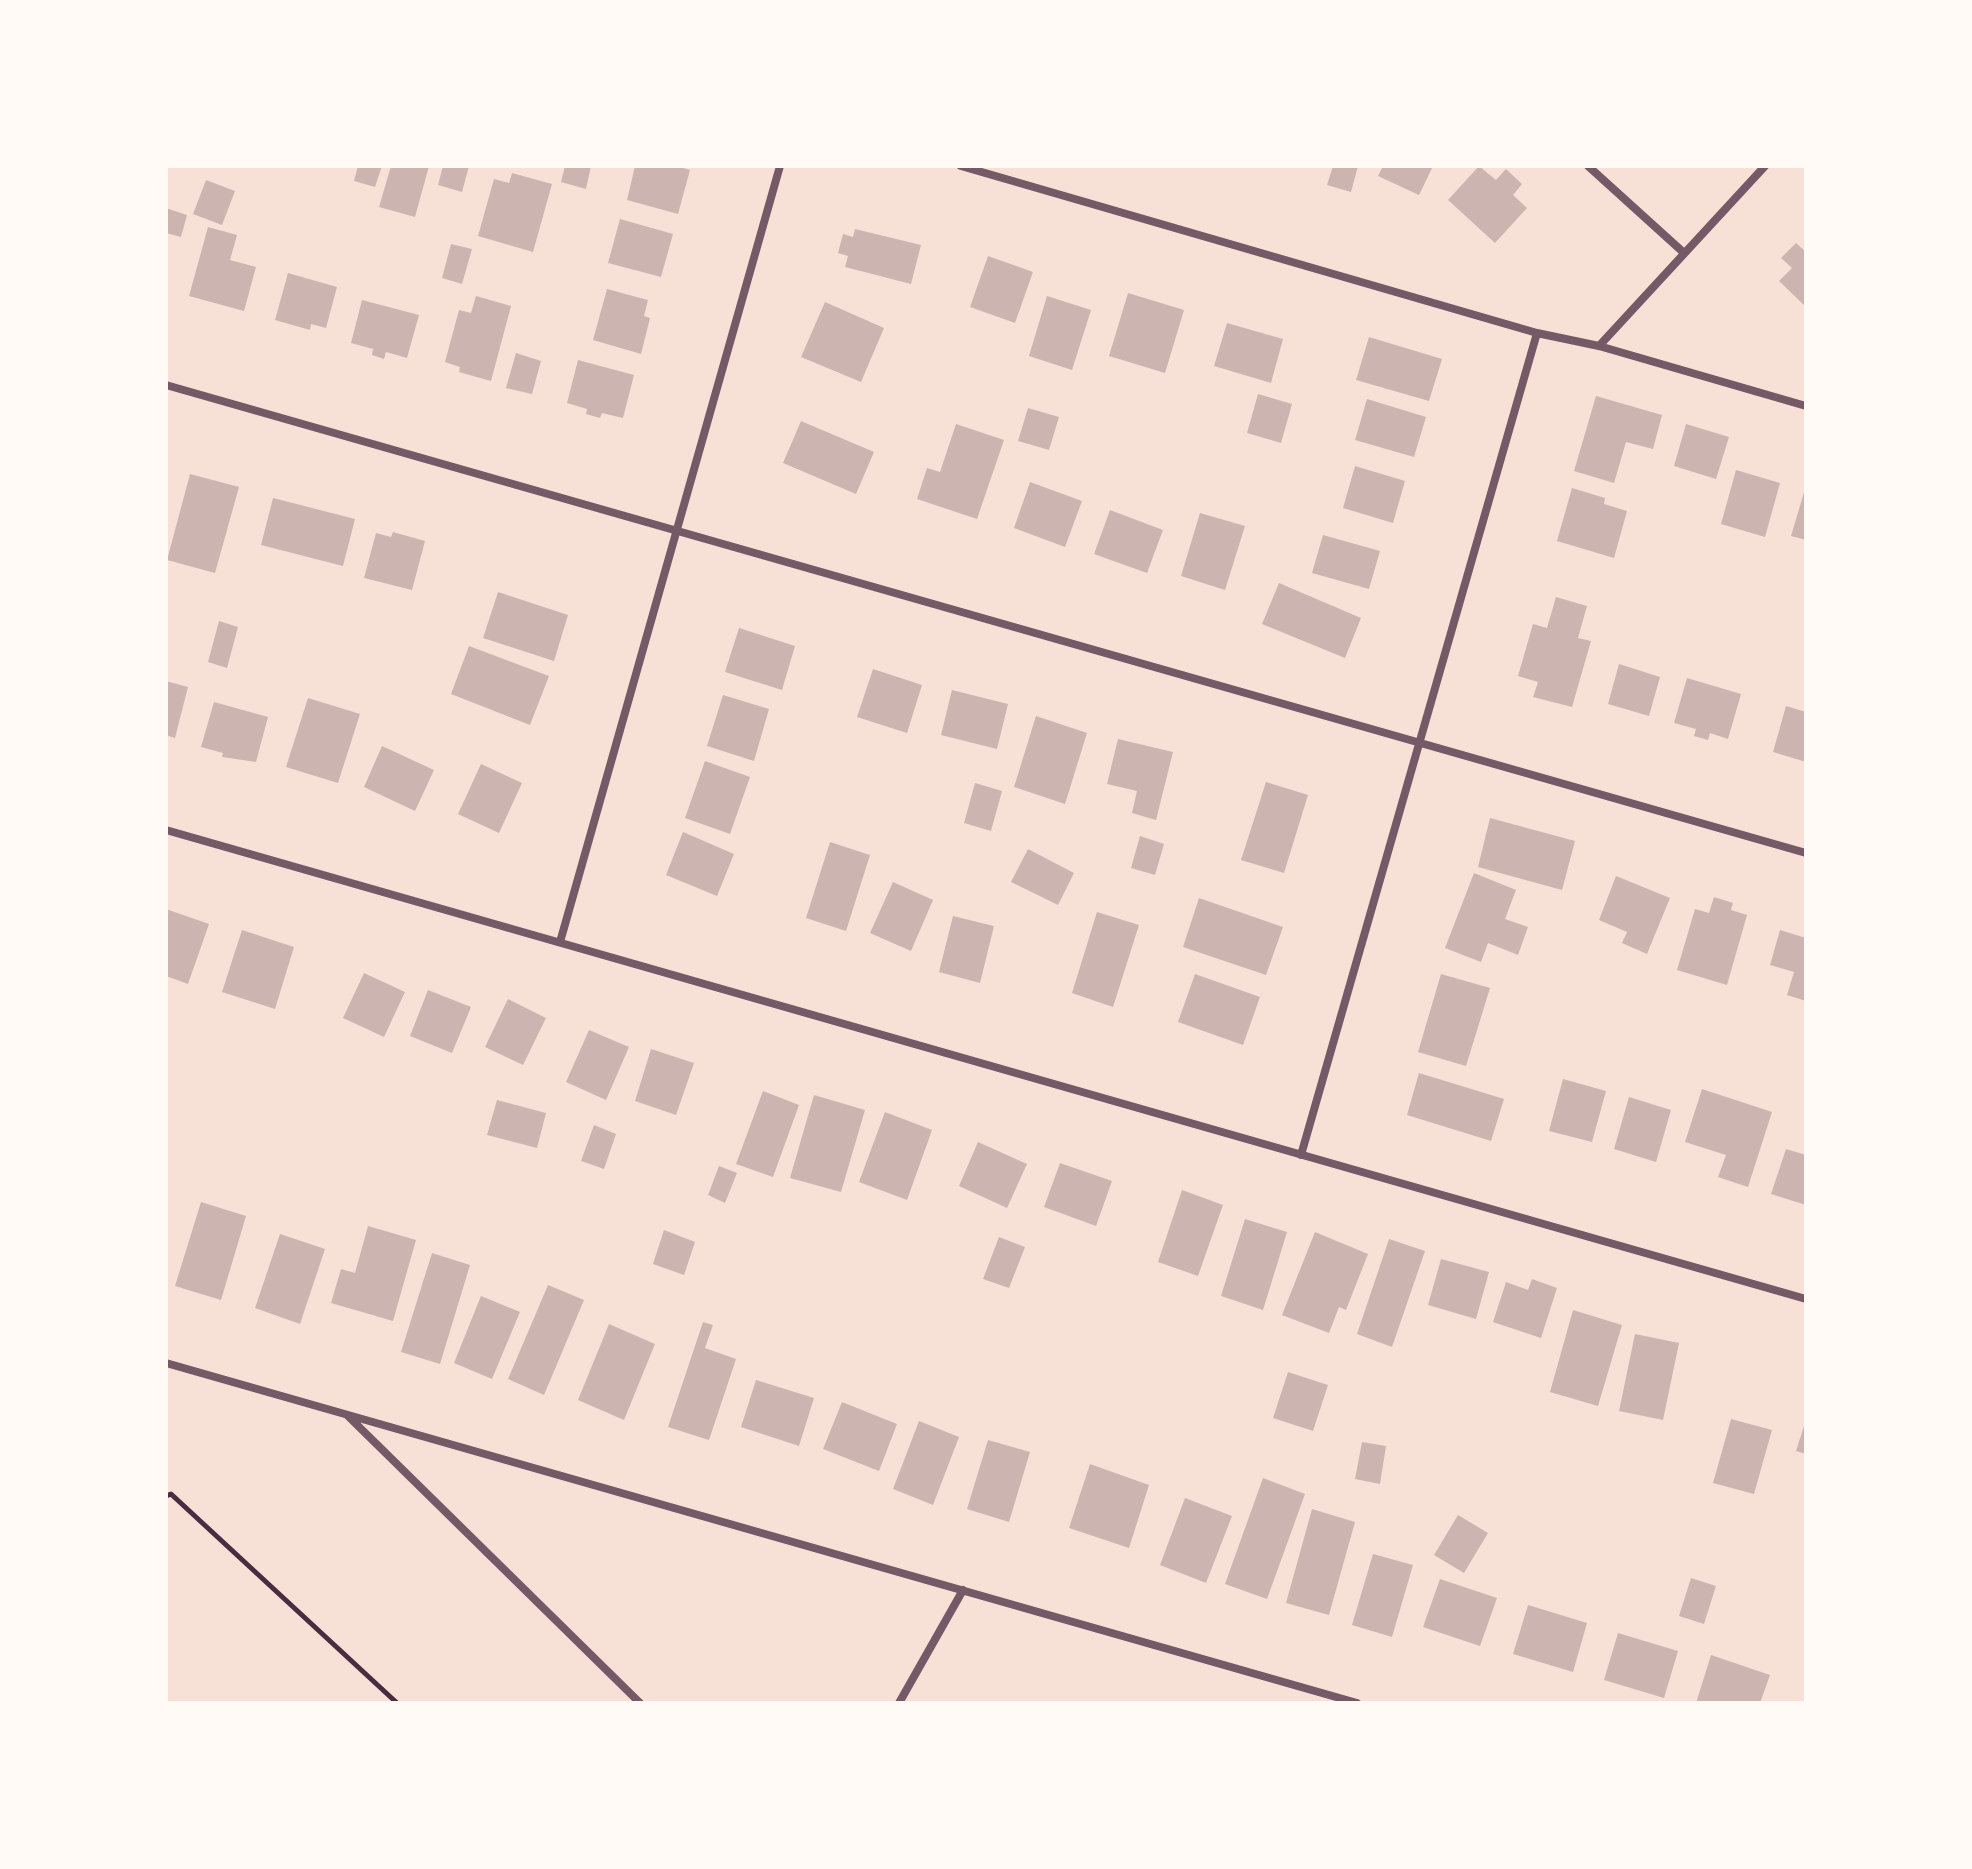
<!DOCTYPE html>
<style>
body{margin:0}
#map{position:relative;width:1972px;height:1869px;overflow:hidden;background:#f7e1d7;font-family:Overpass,sans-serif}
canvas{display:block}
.frame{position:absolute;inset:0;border:168px solid #fffaf5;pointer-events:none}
</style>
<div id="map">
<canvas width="1972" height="1869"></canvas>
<div class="frame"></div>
</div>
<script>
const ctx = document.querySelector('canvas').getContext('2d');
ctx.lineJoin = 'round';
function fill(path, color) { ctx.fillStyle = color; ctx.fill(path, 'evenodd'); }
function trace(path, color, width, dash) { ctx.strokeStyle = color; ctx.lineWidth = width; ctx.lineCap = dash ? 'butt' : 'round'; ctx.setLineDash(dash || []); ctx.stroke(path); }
fill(new Path2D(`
 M358,166h24l-7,21 -21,-6z
 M391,166h38l-14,51 -36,-10z
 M443,166h26l-7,26 -24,-7z
 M565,166h26l-5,23 -25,-7z
 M635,166h42l13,4 -12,44 -51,-14z
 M1333,166h25l-7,26 -24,-7z
 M1383,166h50l-14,29 -41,-19z
 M1479,166l17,14 10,-11 16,15 -9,11 14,13 -32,35 -47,-43z
 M512,173l40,11 -19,68 -55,-16 16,-57 15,4z
 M206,180l29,11 -13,34 -29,-11z
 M166,208l21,7 -6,22 -15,-4z
 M620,219l53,15 -12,43 -53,-14z
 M208,227l29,8 -7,25 26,7 -12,44 -55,-15z
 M855,229l66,16 -10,39 -66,-17 3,-11 -10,-3 5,-19 10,3z
 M1796,243l10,9v55l-27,-26 13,-13 -11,-10z
 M451,244l21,5 -10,35 -20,-6z
 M988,256l45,16 -18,51 -45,-16z
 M288,273l49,14 -11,41 -15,-4 -1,6 -35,-10z
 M607,289l41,11 -4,16 6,2 -9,36 -48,-14z
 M1128,293l56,17 -19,63 -56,-17z
 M476,296l35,10 -20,75 -32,-9 1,-5 -15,-5 14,-52 12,3z
 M1047,296l44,14 -19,60 -43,-14z
 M362,300l57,15 -12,43 -21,-6 -2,7 -12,-4 1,-6 -22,-6z
 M825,302l59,26 -23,54 -60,-25z
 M1227,323l56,16 -12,44 -57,-17z
 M1369,337l73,22 -13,42 -73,-21z
 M516,353l25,8 -9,33 -26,-6z
 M578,360l56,15 -11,43 -21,-5 -2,5 -14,-4 1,-5 -20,-6z
 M1258,394l34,10 -11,39 -34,-10z
 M1596,396l66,19 -9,34 -27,-7 -12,41 -40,-12z
 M1367,399l59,18 -12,40 -59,-17z
 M1028,408l31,9 -10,33 -31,-9z
 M801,421l73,31 -18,42 -73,-31z
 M956,424l48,16 -27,79 -60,-20 10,-31 13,4z
 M1686,424l43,13 -13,42 -42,-13z
 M1355,466l50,15 -12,42 -50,-15z
 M1736,470l44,13 -15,54 -44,-13z
 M190,474l49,13 -24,86 -48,-13z
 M1030,482l52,19 -17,46 -51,-19z
 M1572,488l33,10 -1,6 23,7 -13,47 -57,-17z
 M1805,489h1v51l-15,-4z
 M273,498l82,21 -12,47 -82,-21z
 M1110,510l53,20 -16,43 -53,-19z
 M1200,513l45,13 -20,64 -44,-14z
 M393,532l32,9 -13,49 -48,-12 12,-45 15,4z
 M1323,535l57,16 -11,38 -57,-16z
 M1279,583l82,35 -16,40 -83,-34z
 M498,592l70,23 -14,46 -71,-23z
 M1556,597l31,9 -9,32 13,3 -19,66 -39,-10 5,-15 -20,-6 15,-52 14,4z
 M219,621l19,6 -11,41 -19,-6z
 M739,628l56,18 -13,44 -57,-18z
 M469,646l80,30 -19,49 -79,-31z
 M1619,664l41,13 -11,39 -41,-12z
 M873,669l49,16 -15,48 -50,-16z
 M1687,678l54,16 -13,45 -18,-6 -2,7 -14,-4 2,-7 -22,-6z
 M166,681l22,6 -13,51 -9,-3z
 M952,690l56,14 -11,45 -56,-14z
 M723,695l46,14 -15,52 -47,-15z
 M308,698l52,16 -22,69 -52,-16z
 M214,702l54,15 -12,45 -34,-5 1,-4 -22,-6z
 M1786,706l20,6v50l-33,-10z
 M1036,716l51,17 -22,71 -51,-17z
 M1118,739l55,13 -17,68 -24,-7 5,-22 -30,-7z
 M382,746l52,24 -19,41 -51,-24z
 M705,761l45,16 -20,57 -45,-16z
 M481,764l41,19 -23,50 -41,-19z
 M1266,782l42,13 -24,78 -43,-13z
 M975,783l27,8 -11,40 -27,-8z
 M1490,818l85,23 -13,49 -84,-23z
 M683,832l51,22 -17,42 -51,-21z
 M1140,836l24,8 -9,31 -24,-7z
 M830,842l40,13 -24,76 -40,-13z
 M1028,849l46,24 -16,32 -47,-23z
 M1474,873l42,17 -11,29 23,8 -10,28 -30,-12 -7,19 -36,-14z
 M1616,876l54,22 -23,56 -25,-11 5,-11 -28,-12z
 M893,882l40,18 -22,51 -41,-18z
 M1714,897l19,6 -2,7 16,5 -20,70 -50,-15 18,-61 14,4z
 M1199,898l84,29 -17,48 -83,-28z
 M166,909l43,15 -21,60 -22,-8z
 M1097,912l42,13 -26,82 -41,-14z
 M953,916l41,10 -14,57 -41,-11z
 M242,930l52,17 -19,62 -53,-17z
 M1780,930l26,8v63l-19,-6 7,-23 -24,-7z
 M364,973l41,19 -21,45 -41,-19z
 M1195,974l65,23 -17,48 -65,-23z
 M1441,974l49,14 -24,78 -48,-14z
 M428,990l43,17 -19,46 -42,-17z
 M508,999l38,19 -23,47 -38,-18z
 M589,1030l40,17 -23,53 -40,-18z
 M651,1049l43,14 -18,52 -41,-14z
 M1419,1073l85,26 -13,42 -84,-26z
 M1563,1079l43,12 -14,51 -43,-11z
 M1702,1089l70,23 -24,75 -30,-10 8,-22 -41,-13z
 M763,1091l36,14 -26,72 -37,-13z
 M814,1095l51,15 -24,82 -51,-14z
 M1629,1097l42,13 -15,52 -42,-13z
 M497,1100l49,13 -9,35 -50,-13z
 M885,1112l47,18 -25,70 -48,-18z
 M594,1125l22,9 -12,35 -23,-8z
 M978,1142l49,22 -20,44 -48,-22z
 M1786,1149l20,6v50l-35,-11z
 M1060,1163l52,18 -16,45 -52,-19z
 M719,1166l18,7 -12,30 -17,-8z
 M1182,1190l41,15 -25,71 -40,-14z
 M201,1202l45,14 -25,84 -46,-14z
 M1245,1219l42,13 -24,78 -42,-14z
 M368,1226l48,14 -23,81 -62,-18 10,-34 14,4z
 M664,1230l31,12 -11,33 -31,-11z
 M1315,1232l53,22 -22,56 -7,-3 -10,26 -47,-18z
 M280,1234l45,15 -25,75 -45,-16z
 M999,1237l26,10 -16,41 -26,-9z
 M1389,1239l36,12 -33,96 -35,-13z
 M432,1253l38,12 -30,99 -39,-12z
 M1441,1259l48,13 -13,47 -48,-14z
 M1532,1279l25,9 -16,50 -48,-16 13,-40 22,8z
 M548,1285l36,15 -40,95 -36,-16z
 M481,1296l39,16 -28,67 -38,-16z
 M1573,1310l49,15 -24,81 -48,-14z
 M703,1322l10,3 -8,23 31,11 -27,81 -41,-13z
 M609,1324l46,20 -31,76 -46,-20z
 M1635,1334l44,9 -16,77 -44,-9z
 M1288,1372l40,13 -15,46 -40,-13z
 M756,1380l58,18 -15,48 -58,-19z
 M842,1402l55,22 -18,47 -56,-22z
 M1731,1419l41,11 -18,64 -41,-11z
 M1806,1420v34l-10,-3z
 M919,1421l40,16 -26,68 -40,-16z
 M988,1440l42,12 -21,70 -42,-13z
 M1362,1442l24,4 -6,38 -25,-5z
 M1090,1464l59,21 -20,63 -60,-20z
 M1263,1478l42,16 -38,105 -42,-15z
 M1185,1498l47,18 -26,67 -46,-18z
 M1312,1509l43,13 -26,93 -43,-12z
 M1458,1515l30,18 -24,40 -30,-18z
 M1373,1554l40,11 -21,72 -40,-12z
 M1691,1578l25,8 -12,38 -25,-8z
 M1440,1579l57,19 -17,48 -57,-19z
 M1528,1605l59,18 -14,49 -60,-18z
 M1618,1633l60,18 -14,47 -60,-18z
 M1711,1655l59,20 -10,28h-64z`), '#ccb4b1');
trace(new Path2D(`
 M166,1496l5,-2 226,209`), '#4a2c40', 5);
trace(new Path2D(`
 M961,166l576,167 62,13 207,60
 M1588,166l95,86
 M1599,346l166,-180
 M166,385l1640,468
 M166,830l1640,469
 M560,942l220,-776
 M1301,1155l236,-822
 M166,1363l1191,340
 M348,1416l292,287
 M899,1703l64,-113`), '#755966', 8);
</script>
